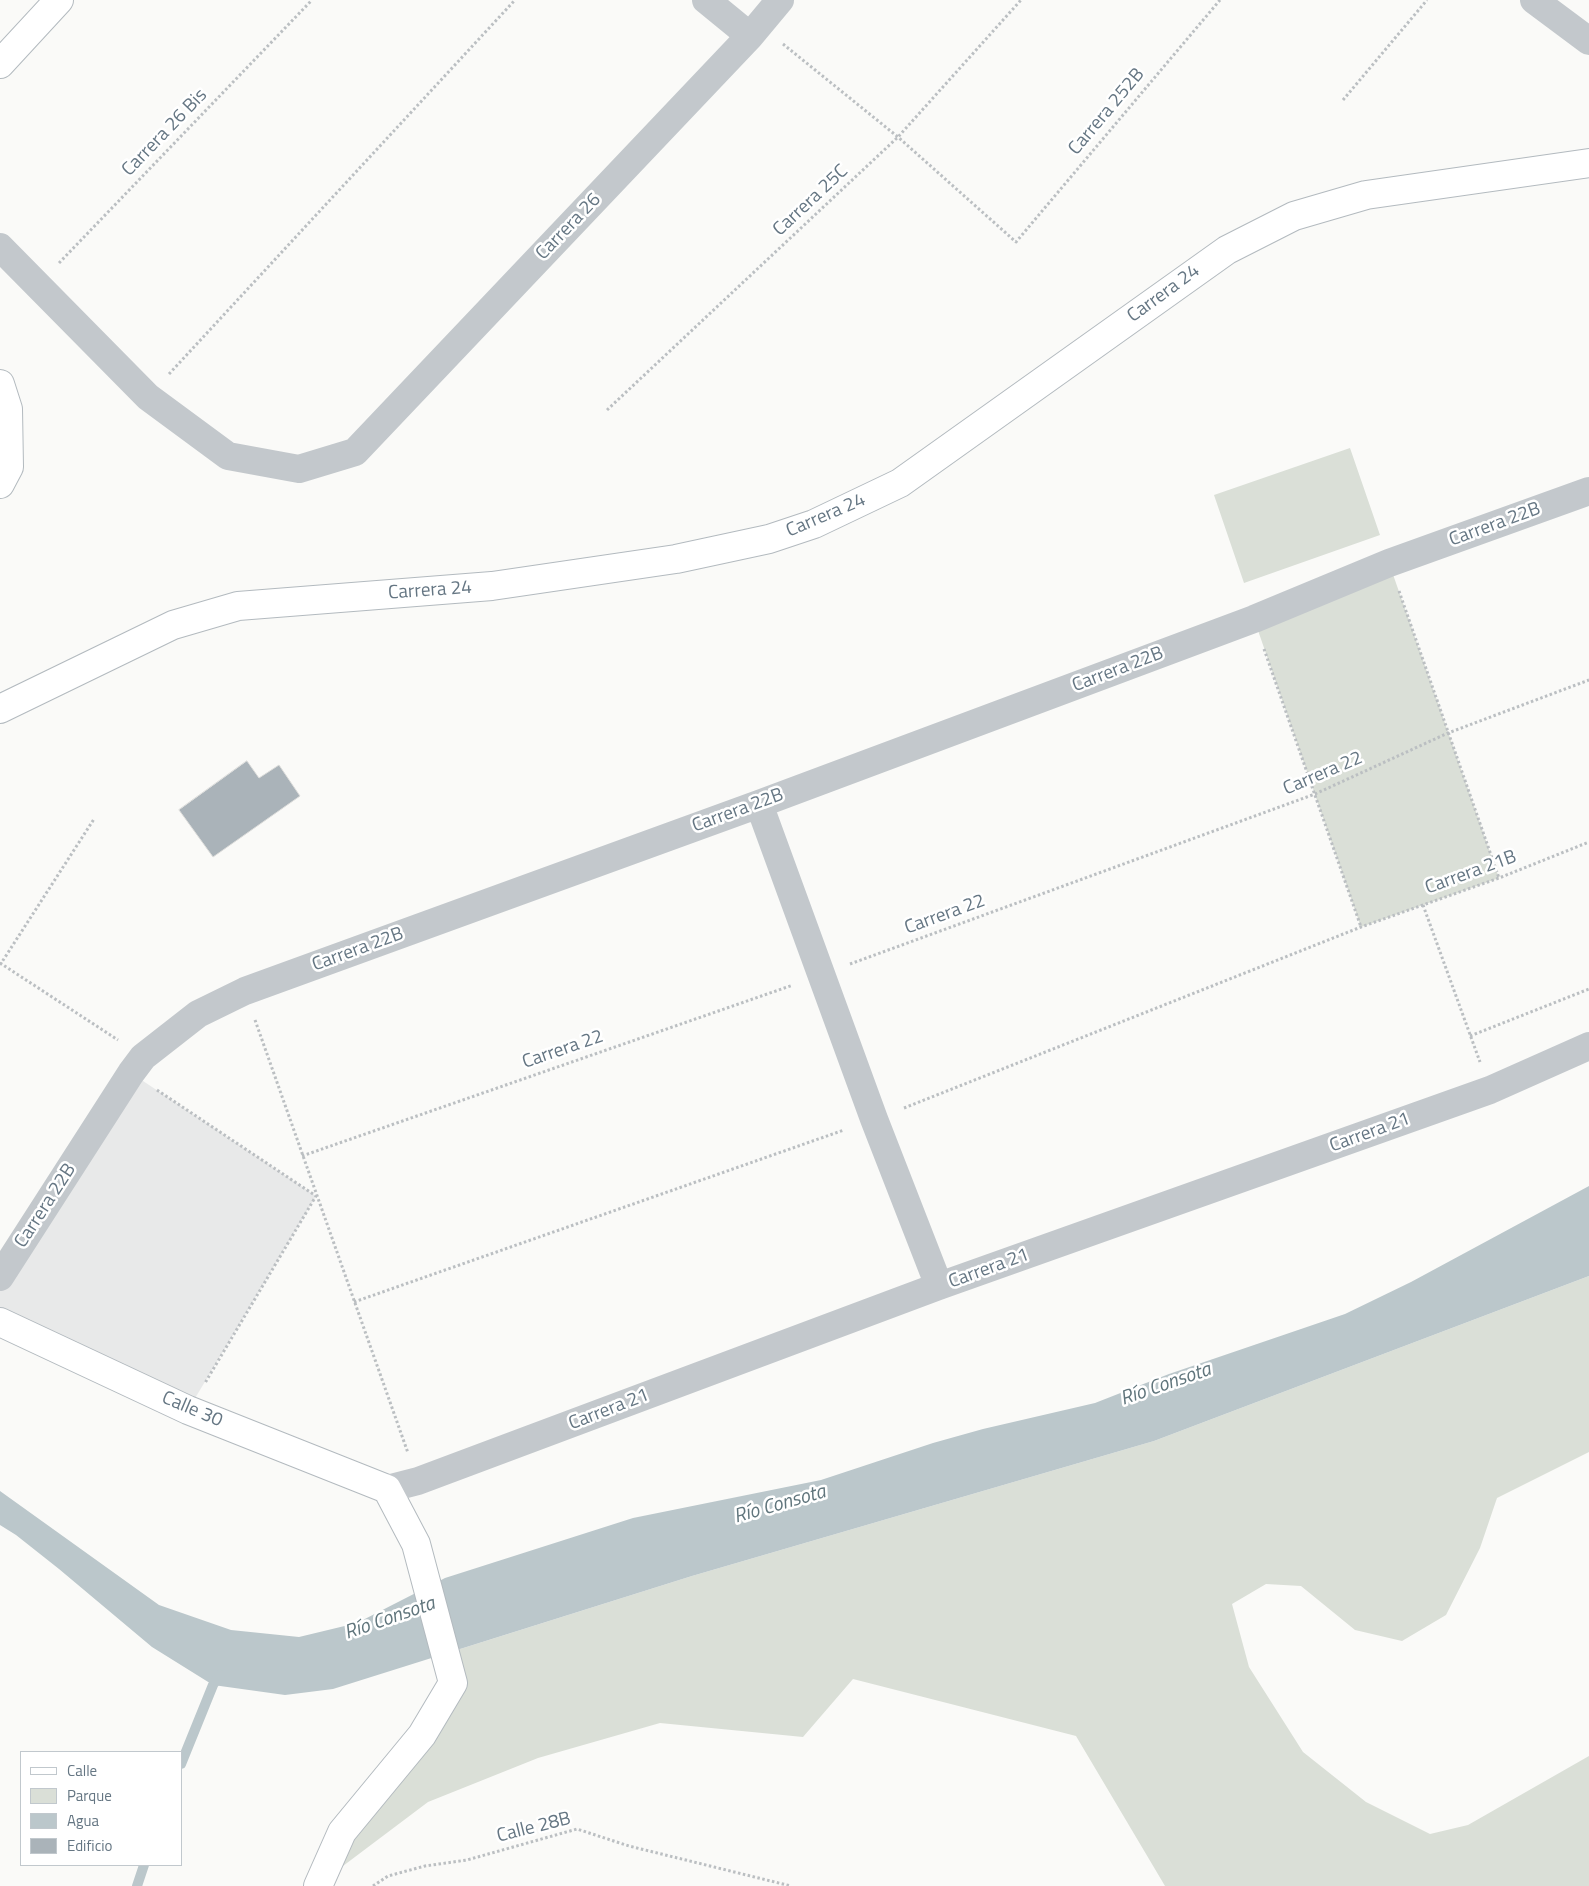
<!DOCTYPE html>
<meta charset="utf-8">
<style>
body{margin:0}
#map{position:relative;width:1589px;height:1886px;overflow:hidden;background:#fafaf8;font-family:"Titillium Web",sans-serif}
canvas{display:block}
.legend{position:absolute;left:20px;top:1751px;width:162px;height:115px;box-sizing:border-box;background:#fff;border:1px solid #c1c8cd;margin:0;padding:6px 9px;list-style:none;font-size:15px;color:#657683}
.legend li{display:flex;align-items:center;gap:10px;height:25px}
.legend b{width:25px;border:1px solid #c1c8cd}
</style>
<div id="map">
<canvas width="1589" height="1886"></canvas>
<ul class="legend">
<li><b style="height:6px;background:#fff"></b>Calle</li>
<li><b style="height:14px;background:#dadfd7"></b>Parque</li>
<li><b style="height:14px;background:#bbc7cb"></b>Agua</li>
<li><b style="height:14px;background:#aab3b9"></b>Edificio</li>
</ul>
</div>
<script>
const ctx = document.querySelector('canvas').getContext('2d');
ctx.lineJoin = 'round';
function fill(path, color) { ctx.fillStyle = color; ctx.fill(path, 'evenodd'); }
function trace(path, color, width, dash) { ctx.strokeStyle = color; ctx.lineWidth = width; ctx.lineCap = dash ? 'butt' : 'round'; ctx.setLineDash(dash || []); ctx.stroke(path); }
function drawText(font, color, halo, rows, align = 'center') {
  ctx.font = font + ' "Titillium Web",sans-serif'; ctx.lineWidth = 5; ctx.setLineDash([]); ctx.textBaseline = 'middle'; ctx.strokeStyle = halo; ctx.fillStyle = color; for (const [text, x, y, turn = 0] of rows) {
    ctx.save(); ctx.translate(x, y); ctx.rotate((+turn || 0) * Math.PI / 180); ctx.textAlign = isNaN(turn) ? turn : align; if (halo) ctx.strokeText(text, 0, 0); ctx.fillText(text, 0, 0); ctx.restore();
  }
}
fill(new Path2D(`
 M131,1073l185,123 -128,214 -188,-88v-45z`), '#e8e9e9');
fill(new Path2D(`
 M1350,448l30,87 -136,48 -30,-88z
 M1389,563l110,315 -138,49 -107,-308z
 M1589,1276v176l-92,46 -17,50 -34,67 -44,26 -47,-11 -54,-44 -35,-2 -34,20 17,63 54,85 63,50 64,32 38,-9 121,-69v130h-424l-89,-150 -223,-57 -50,58 -143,-14 -122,35 -110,44 -93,70 122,-222 235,-74 462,-135z`), '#dadfd7');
fill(new Path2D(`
 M1589,1186v90l-435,165 -462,135 -359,113 -48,6 -72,-10 -61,-38 -93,-78 -43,-34 -16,-10v-34l159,114 72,25 68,7 58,-14 88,-45 188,-60 188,-38 112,-37 50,-14 112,-26 74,-29 176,-60 66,-32z`), '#bbc7cb');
trace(new Path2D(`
 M181,1764l32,-79 7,-10
 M137,1886l7,-21`), '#bbc7cb', 10);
const building = new Path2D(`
 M247,761l12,17 20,-13 21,31 -87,61 -34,-47z`);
fill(building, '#aab3b9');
trace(building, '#dcdcda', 1);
const secondary = new Path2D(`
 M0,64l59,-64
 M0,384l8,25 1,58 -9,17
 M0,709l173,-84 65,-19 254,-20 184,-27 93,-20 45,-15 86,-41 327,-233 67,-34 72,-21 223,-32
 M0,1322l188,88 199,79 29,55 37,139 -31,52 -80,97 -24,54`);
trace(secondary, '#b3babf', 30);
trace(new Path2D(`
 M783,44l115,93 118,105 204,-242
 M1343,100l84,-100
 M59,263l253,-263
 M169,374l346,-374
 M607,410l291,-273 123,-137
 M1399,591l100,287
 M1264,649l97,278
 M1423,905l57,157
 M0,963l118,77
 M850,964l465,-170 133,-61 141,-53
 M0,965l94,-146
 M255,1020l153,433
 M1470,1036l119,-47
 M157,1090l159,106 -111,187
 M904,1108l457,-181 138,-49 90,-36
 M302,1156l491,-171
 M354,1302l490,-172
 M373,1886l15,-10 37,-10 42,-6 110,-31 52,17 162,40`), '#bbbfc2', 3, [2.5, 2.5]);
trace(new Path2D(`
 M706,0l44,36
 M1534,0l55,41
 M0,247l148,150 80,59 71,13 56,-17 395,-416 30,-36
 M759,804l115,315 65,167
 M0,1277l131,-204 12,-16 55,-43 47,-23 514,-187 495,-185 135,-56 200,-72
 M387,1489l31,-8 521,-195 551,-196 99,-44`), '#c3c8cc', 28);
trace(secondary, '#fff', 28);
drawText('19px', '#657683', '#fff', [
 ["Carrera 252B",1107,112,-50],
 ["Carrera 26 Bis",165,133,-46],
 ["Carrera 25C",811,201,-43],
 ["Carrera 26",569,227,-46],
 ["Carrera 24",1164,294,-36],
 ["Carrera 24",826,516,-23],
 ["Carrera 22B",1495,525,-20],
 ["Carrera 24",430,591,-4],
 ["Carrera 22B",1118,670,-21],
 ["Carrera 22",1323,774,-23],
 ["Carrera 22B",738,811,-20],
 ["Carrera 21B",1471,873,-20],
 ["Carrera 22",945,915,-20],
 ["Carrera 22B",358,950,-20],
 ["Carrera 22",563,1050,-19],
 ["Carrera 21",1370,1133,-20],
 ["Carrera 22B",46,1206,-57],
 ["Carrera 21",989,1269,-20],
 ["Calle 30",192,1410,23],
 ["Carrera 21",609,1410,-21],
 ["Calle 28B",534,1828,-14]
]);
drawText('italic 20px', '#60757c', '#fff', [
 ["Río Consota",1166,1385,-19],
 ["Río Consota",780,1505,-16],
 ["Río Consota",390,1619,-19]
]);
</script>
